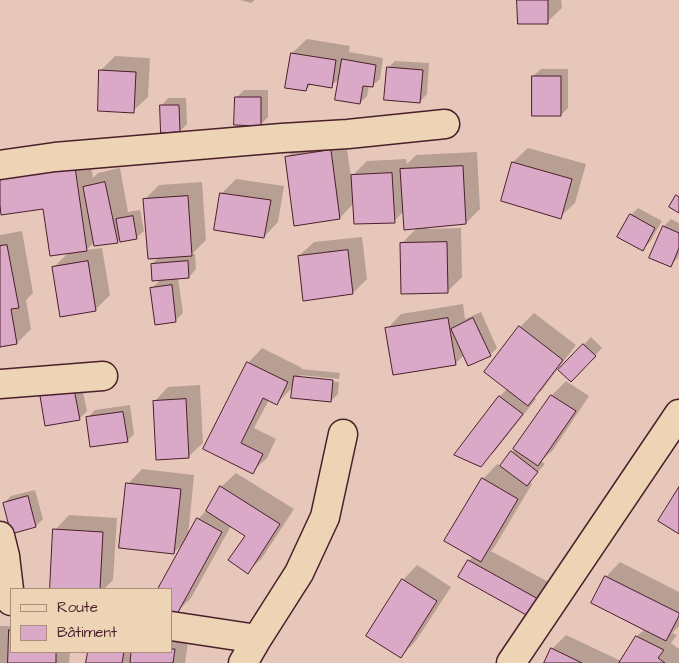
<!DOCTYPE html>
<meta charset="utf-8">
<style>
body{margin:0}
#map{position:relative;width:679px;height:663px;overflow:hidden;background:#e7c7ba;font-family:"Architects Daughter",sans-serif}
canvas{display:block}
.legend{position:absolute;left:10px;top:588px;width:162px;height:65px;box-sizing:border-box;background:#ecd4b4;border:1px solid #ab8c7d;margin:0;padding:6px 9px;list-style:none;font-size:15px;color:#4a1f2b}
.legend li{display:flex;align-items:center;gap:10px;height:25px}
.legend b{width:25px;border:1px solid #ab8c7d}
</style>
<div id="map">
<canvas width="679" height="663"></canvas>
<ul class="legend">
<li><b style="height:6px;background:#ecd4b4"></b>Route</li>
<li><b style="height:14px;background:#dba9c8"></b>Bâtiment</li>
</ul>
</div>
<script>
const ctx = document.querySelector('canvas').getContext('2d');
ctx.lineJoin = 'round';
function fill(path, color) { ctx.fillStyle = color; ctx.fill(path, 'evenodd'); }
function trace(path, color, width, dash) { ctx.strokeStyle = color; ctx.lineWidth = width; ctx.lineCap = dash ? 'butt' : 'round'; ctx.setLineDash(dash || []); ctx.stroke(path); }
fill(new Path2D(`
 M240,0h15l-4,3z
 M519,0h42l1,8 -15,14z
 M307,39l43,7 -1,6 34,6 -3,21 -8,7h-3l-2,10 -7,7 -20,-25 -9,8 -19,-3 -6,7 -19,-3 5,-34z
 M115,56l35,2 -2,39 -15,14 -33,-40z
 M395,61l34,2 -2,31 -7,8 -32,-34z
 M541,69h27v39l-7,7 -28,-39z
 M244,90h24v27l-7,7 -24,-27z
 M168,98h18l1,26 -7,7 -19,-25z
 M345,136l6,41 16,-16 39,-2 1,5 9,-9 61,-3 3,57 -14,14 -38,4v2l33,-1 1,49 -15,15 -46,-48 16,-16 -13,-17 -10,10 -40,-18 -14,15 -54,-60 15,-15z
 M528,148l58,16 -11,39 -15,14 -58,-17 11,-38z
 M89,153l4,25 5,-5 22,-5 8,44 12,-2 4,21 -8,7 -16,1 -3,3h-22l-9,8 16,-2 8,47 -14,14 -35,6 -8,-47 15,-15 -24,-46 -44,-10z
 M236,179l48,7 -6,36 -14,15 -42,-44z
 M202,182l4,58 -14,14h3l1,15 -7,8 -11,1 5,35 -7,7 -25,-31 10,-10 -9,-15 7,-7 -14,-58 14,-14z
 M638,208l24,13 -12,21 -7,7 -12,-34z
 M671,219l8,4v32l-1,3 -8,7 -20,-8 14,-31z
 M22,231l11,62 -7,7 5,29 -14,14 -17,-1v-107z
 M362,237l5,42 -14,14 -54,-37 15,-14z
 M463,304l2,15 16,-7 16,36 -7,7h-26l-9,9 -68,-35 14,-15z
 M534,313l42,32 -34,45 -8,7 2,2 -41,52 -15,14 20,-69 7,-7 13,-62z
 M591,337l11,11 -31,33 -11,-11z
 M262,348l40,20 -1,1 39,4 -1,6 -39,-4v3l39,4 -1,12 -7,7 -37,-18 -3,6 -15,15 -7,-4 -15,28 22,11 -9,19 -15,14 -48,-24 44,-85z
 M566,381l23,15 -36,54 -12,11 4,3 -16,18 3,2 -37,62 -4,5 63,34 -24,30 -61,-54 4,-5 10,-77 14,-15 4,2 13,-16 38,-55z
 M81,383l6,28 -7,7 -39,-22 8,-7z
 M200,385l3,58 -15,14 -34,-55 14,-15z
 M130,405l4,29 -7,7 -40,-23 8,-8z
 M142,469l52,6 -6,62 10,-18 12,-12 11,-20 15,-14 58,36 -32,49 -14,14 -1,-36 -16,-10 -40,72 -15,15 -5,-24h-12l27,-47 -12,10 -46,-68z
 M35,490l8,29 -7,7 -24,6 -8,-29 7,-7z
 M69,515l48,3 -4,62 -9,9h-53l4,-59z
 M620,562l59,30v34l-7,7 5,2 -6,8 8,6v14h-134l7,-14 14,-14 55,26 16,-25 8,-7 -39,-52z
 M417,565l34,22 -36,55 -14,14 2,-76z
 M0,626h11v26h59l-1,11h-69z
 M171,633l18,2 -4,28h-98l2,-11h82z`), '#0003');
const building = new Path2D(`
 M517,0h31v24h-30z
 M291,53l45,7 -4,28 -24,-4 -2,7 -21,-3z
 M342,59l34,6 -3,22 -10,-1 -3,18 -25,-4z
 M387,67l36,3 -3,33 -36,-3z
 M99,70l37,2 -2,41 -36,-2z
 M532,76h29v40h-29z
 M235,97h26v29l-27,-1z
 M160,105h19l1,27 -19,1z
 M331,150l9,69 -46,7 -9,-69z
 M512,162l60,17 -11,40 -60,-18z
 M463,166l3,58 -62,6 -4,-61z
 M75,167l12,84 -37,5 -7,-47 -42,6 -1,-10v-27z
 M392,173l3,50 -41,1 -3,-49z
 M105,182l13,61 -24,3 -11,-59z
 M220,193l51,7 -7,38 -50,-8z
 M676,195l3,2v16l-10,-6z
 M188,196l4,60 -44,3 -5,-60z
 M630,214l25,14 -12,23 -26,-14z
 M133,216l4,23 -17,3 -4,-23z
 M663,226l16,7v15l-8,19 -22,-9z
 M447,242l1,51 -47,1 -1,-51z
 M7,245l12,63 -8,1 6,35 -17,3v-101z
 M348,250l5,44 -50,7 -5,-45z
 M88,261l8,50 -36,6 -8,-50z
 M188,261l1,17 -37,3 -1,-17z
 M172,285l4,37 -21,3 -5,-37z
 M448,318l8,47 -63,10 -8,-47z
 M473,318l18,38 -23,10 -17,-37z
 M519,326l44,34 -35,46 -44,-34z
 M583,344l13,12 -25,26 -13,-12z
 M247,362l41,20 -11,23 -14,-7 -22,45 22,11 -10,20 -50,-25z
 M294,376l39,4 -2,22 -40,-4z
 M74,389l6,31 -35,6 -5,-30z
 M551,395l25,16 -38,55 -25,-17z
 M499,396l24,18 -42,53 -27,-12z
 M186,399l3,59 -33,2 -3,-59z
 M123,412l5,30 -38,5 -4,-30z
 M511,451l27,21 -11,14 -27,-20z
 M482,478l36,21 -37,63 -37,-21z
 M126,483l55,6 -7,65 -55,-6z
 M220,486l60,38 -32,50 -20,-14 17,-24 -39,-25z
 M679,487v47l-21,-13z
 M28,496l8,31 -25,7 -8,-31z
 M197,518l25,14 -45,82 -6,-3v-22h-13z
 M53,529l50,3 -3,57h-50z
 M468,560l72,40 -10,17 -72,-40z
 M605,576l74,37v3l-13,25 -75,-38z
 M402,579l35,22 -36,57 -35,-22z
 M9,630l2,1v21h45v11h-48z
 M636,636l28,14 -6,8 7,5h-46z
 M551,648l31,15h-38z
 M171,649h4l-2,14h-43l1,-11h40z
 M88,652h36l-2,11h-36z`);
fill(building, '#dba9c8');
trace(building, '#4a1f2b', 1);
const street = new Path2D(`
 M0,165l55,-8 227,-19 66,-4 97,-10
 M0,384l103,-8
 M0,536l5,20 5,42 1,3
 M171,626l86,13
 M243,663l14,-24 42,-66 26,-56 18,-83
 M511,663l168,-249`);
trace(street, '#4a1f2b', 31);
trace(street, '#ecd4b4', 28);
</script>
